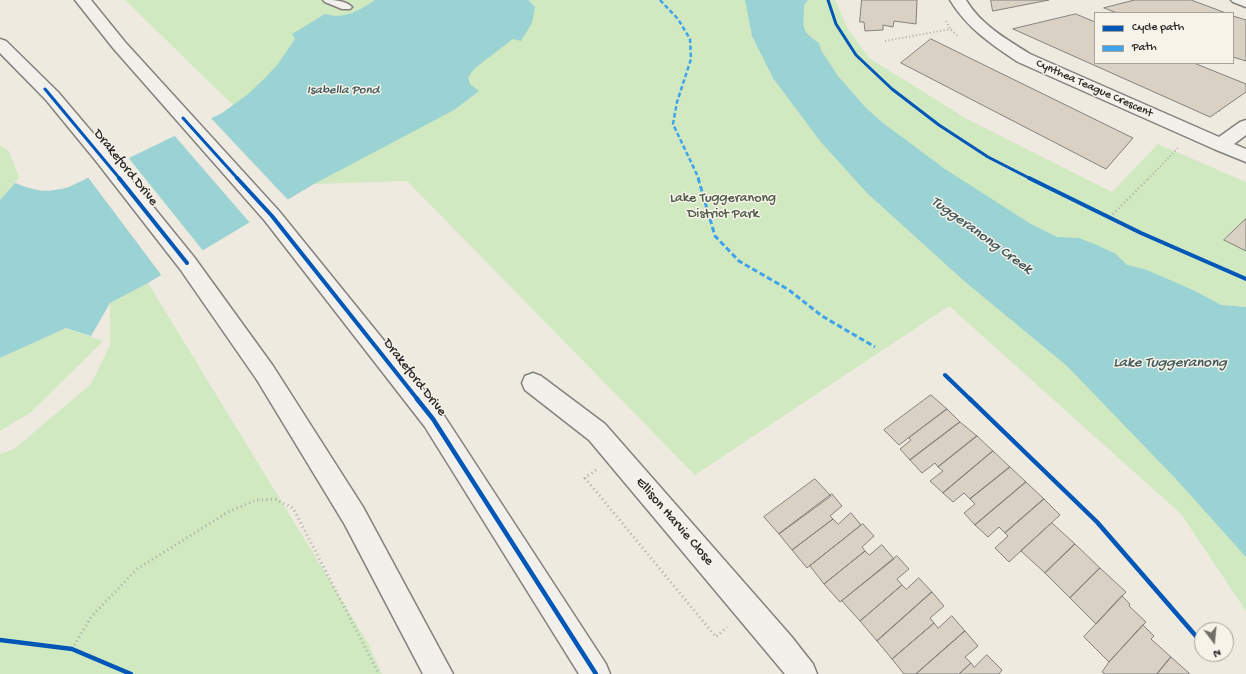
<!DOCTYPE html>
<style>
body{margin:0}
#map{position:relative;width:1246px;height:674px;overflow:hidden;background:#efeae0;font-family:"Gochi Hand",sans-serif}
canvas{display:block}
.legend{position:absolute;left:1094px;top:12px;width:140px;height:52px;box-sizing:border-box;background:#f7f3e8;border:1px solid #a5a39c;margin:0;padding:5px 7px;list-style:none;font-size:12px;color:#2b2b2b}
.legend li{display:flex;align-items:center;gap:8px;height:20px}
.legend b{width:20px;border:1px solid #a5a39c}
.north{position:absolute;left:1194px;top:622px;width:40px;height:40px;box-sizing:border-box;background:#f7f3e8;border:1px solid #a5a39c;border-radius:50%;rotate:164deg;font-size:11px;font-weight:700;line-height:16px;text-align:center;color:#2b2b2b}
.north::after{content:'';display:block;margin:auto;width:14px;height:18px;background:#706e6a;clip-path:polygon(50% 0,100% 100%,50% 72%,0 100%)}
</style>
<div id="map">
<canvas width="1246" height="674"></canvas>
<ul class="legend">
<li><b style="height:5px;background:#0057b8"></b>Cycle path</li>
<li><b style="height:5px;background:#3ea3eb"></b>Path</li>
</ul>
<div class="north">N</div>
</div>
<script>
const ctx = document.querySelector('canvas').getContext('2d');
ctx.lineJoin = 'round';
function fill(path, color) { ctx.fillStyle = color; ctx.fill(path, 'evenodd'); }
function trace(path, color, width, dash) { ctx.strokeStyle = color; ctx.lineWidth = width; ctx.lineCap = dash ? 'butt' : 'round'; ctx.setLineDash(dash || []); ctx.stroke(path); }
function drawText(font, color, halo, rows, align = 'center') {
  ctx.font = font + ' "Gochi Hand",sans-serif'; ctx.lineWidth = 3; ctx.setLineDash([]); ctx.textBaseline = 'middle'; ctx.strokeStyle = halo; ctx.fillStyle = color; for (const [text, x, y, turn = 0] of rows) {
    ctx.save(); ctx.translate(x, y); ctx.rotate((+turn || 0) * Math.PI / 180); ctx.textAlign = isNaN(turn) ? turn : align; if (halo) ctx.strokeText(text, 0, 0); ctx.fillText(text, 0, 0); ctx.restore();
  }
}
fill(new Path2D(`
 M125,0h710l13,29 21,29 98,61 145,73 46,-48 88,38v429l-65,-97 -232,-208 -254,169 -288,-294 -93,3z
 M0,145l9,6 10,26 -4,6 -15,17z
 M148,283l220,360 14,31h-382v-220l14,-5 77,-65 19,-39v-42z
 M66,328l37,13 -73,72 -30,18v-73z`), '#d0e9c1');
fill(new Path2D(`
 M375,0h153l7,7 -3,16 -11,18 -8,-2 -38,29 -7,9 2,7 9,7 -25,19 -140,74 -166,99 -38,20 -19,33 -25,-8 -66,30v-158l15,-17c24,9 30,10 54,4l153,-74 25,-18 18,-17 13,-14 17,-25 -3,-5 33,-20c19,6 35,-4 50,-14z
 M745,0h63l-4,5c0,21 -5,25 15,38l2,7 17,26 28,32 17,15 62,46 86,55 26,13 22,1 18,7 19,9 11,11 20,5 48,21 26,14 25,2v250l-70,-78 -109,-113 -104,-86 -96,-87 -47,-52 -47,-63 -21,-42z`), '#9bd2d3');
fill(new Path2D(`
 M209,116l80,85 -38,23 -78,-90z
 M127,156l77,96 -42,24 -75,-100z`), '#efeae0');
const building = new Path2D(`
 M862,0h55l-1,24 -22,-3 -1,6 -10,-2v5l-18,1 -1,-9h-4z
 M991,0h58l-56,11z
 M1135,0h56l35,13h-109l-13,-5z
 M1076,14l19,8v41h99l52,21v8l-36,25 -197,-88z
 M1233,16l13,4v41l-13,-4z
 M931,39l202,99 -27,31 -205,-106z
 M1246,219v32l-22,-11z
 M931,395l16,14 -48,36 -15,-15z
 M947,409l13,13 -50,38 -10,-11 11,-9 -2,-2z
 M960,422l17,14 -39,31 -3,-4 -13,10 -12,-13z
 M977,436l16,15 -50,42 -13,-12 13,-10 -5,-4z
 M993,451l17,16 -40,32 -6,-6 -11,9 -10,-9z
 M1010,467l16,15 -51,43 -11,-12 11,-9 -5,-5z
 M815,479l16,17 -52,38 -15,-17z
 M1026,482l18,17 -39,34 -6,-6 -11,10 -13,-12z
 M832,494l10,12 -12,10 3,3 -41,31 -13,-16z
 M1044,499l16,16 -51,47 -14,-14 13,-12 -3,-3z
 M851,513l10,12 -54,43 -15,-18 41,-31 5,5z
 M1052,523l23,21 -30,29 -24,-22z
 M863,524l11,12 -12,11 3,4 -41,33 -14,-18z
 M1075,544l25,24 -30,30 -25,-25z
 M882,545l12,14 -54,43 -16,-18 41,-33 4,4z
 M897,556l12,13 -12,10 5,6 -42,36 -18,-20z
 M1100,568l26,24 -30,32 -26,-26z
 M919,578l13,14 -55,49 -17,-20 42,-36 4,4z
 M932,592l12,14 -14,12 4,5 -42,36 -15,-18z
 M1122,596l8,8 -1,2 17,16 -37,40 -25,-25z
 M952,616l13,15 -49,43h-12l-12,-15 42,-36 4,5z
 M1143,625l11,11 -3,3 20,18 -14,17h-52l-3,-2 7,-10z
 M965,631l13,15 -13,11 6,6 -12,11h-43z
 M987,655l15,15 -3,4h-40l12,-11 3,4z
 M1171,657l19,17h-33z`);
fill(building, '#d9d1c4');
trace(building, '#83817c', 1);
const service = new Path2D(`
 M323,0c10,0 22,0 29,7l-2,2h-8l-17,-7z
 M1231,0h15v7l-13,-5z`);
const minor = new Path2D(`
 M950,0h16c15,25 40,39 64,54l189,83 21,-15 6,-2v15l-12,9 12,5v13l-32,-13 -196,-87c-27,-18 -51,-34 -68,-62z
 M533,373l8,3 64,48 186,212 22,28 4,10h-32l-196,-234 -64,-50 -3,-7 3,-7z`);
const trunk = new Path2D(`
 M75,0h16l34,42 154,169 162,200 165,253 4,10h-31l-154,-247 -160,-206 -152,-173z
 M0,39l6,2 52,51 50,59 86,106 79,109 90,141 90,167h-30l-78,-149 -88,-145 -77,-111 -84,-108 -50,-61 -46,-47z`);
trace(service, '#83817c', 3);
trace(minor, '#83817c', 3);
trace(trunk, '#83817c', 3);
trace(new Path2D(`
 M946,21l4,8 8,7
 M885,41l66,-12
 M1210,117l11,-7
 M1148,179l30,-31`), '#aeaca9', 2, [1, 2.5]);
trace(new Path2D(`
 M1110,217l39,-39`), '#aeaca9', 2.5, [1, 3]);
trace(new Path2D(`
 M596,470l-11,8 131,159 11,-10
 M72,649l19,-32 46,-48 91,-57 28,-12 19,-1 18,9 86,166`), '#aeaca9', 3, [1, 3.5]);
fill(service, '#f2f0eb');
fill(minor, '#f2f0eb');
fill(trunk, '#f2f0eb');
trace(new Path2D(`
 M660,0l18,19 12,20 1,20 -14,43 -4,22 26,55`), '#3ea3eb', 2.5, [4.5, 2.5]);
trace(new Path2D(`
 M698,178l17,58 24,25 50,29 33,26 53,31`), '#3ea3eb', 3, [5.5, 3]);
trace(new Path2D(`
 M828,0l8,24 20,31 36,34 47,36 49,32 43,22
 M45,89l75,90
 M183,118l55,61`), '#0057b8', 3);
trace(new Path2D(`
 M119,178l68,85
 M237,178l35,38 146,184
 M1029,178l112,55 105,46
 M945,375l26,25`), '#0057b8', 4);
trace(new Path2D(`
 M417,399l16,20 163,255
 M970,399l127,123 105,121
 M0,640l72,9 59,25`), '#0057b8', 4.5);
drawText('12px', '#2b2b2b', '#f7f3e8', [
 ["Cynthea Teague Crescent",1094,89,24]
]);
drawText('italic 13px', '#425a5c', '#f7f3e8', [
 ["Isabella Pond",343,91]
]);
drawText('14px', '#2b2b2b', '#f7f3e8', [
 ["Drakeford Drive",125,168,51],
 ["Drakeford Drive",414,378,52],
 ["Ellison Harvie Close",674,522,49]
]);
drawText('14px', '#4e5a4a', '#f7f3e8', [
 ["Lake Tuggeranong",723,199],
 ["District Park",723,215]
]);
drawText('italic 15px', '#425a5c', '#f7f3e8', [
 ["Tuggeranong Creek",981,236,36],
 ["Lake Tuggeranong",1170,364]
]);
</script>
